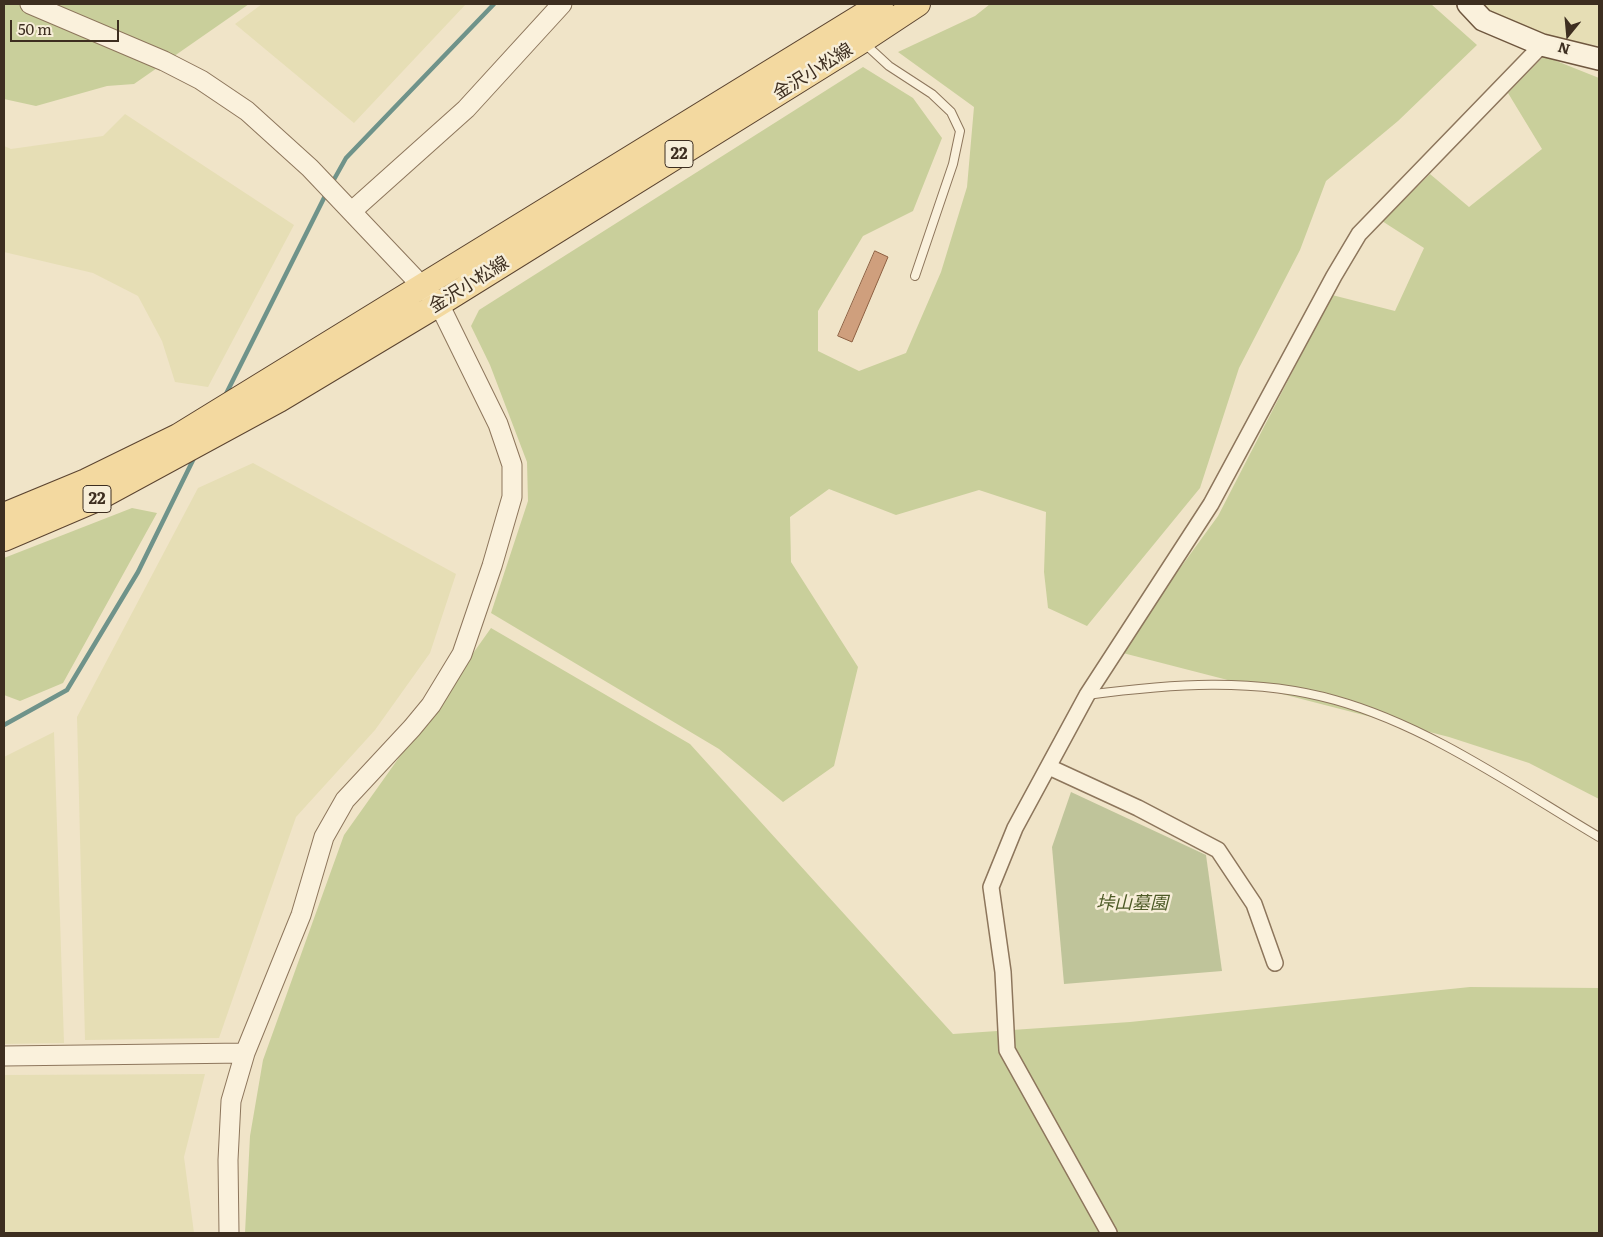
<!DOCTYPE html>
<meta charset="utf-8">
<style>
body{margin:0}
#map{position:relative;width:1603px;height:1237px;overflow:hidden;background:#f0e4c8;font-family:Literata,serif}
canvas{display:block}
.frame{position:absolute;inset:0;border:5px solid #3d2e20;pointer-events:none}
.north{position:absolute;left:1543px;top:10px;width:50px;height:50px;-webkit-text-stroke:4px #f7eed8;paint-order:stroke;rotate:197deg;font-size:14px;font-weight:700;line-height:20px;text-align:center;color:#3d2e20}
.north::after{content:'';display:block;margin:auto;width:18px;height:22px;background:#3d2e20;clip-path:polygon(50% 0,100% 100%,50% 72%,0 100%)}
.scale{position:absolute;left:10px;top:20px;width:109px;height:22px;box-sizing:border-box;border:2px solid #3d2e20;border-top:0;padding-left:6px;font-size:15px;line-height:18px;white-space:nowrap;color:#3d2e20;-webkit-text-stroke:4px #f7eed8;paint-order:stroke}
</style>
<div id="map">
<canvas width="1603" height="1237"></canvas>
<div class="frame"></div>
<div class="north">N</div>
<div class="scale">50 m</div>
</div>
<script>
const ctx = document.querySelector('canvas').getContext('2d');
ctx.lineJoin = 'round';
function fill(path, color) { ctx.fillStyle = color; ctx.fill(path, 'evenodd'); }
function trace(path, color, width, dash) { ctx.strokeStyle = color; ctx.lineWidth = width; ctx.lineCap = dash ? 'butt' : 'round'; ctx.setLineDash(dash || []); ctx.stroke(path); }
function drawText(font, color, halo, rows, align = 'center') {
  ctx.font = font + ' Literata,"Noto Sans JP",serif'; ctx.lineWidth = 5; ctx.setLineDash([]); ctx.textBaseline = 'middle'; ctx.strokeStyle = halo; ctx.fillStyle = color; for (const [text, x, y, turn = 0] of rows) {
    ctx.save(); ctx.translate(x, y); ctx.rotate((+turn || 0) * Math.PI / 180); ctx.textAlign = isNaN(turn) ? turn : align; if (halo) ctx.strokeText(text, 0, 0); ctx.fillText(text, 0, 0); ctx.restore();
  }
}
fill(new Path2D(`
 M262,4h204l-112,119 -119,-99z
 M1482,4h117v42l-58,-11 -50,-20z
 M125,114l169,111 -86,162 -33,-5 -13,-41 -24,-45 -45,-23 -89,-21v-106l7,3 92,-13z
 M253,463l203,111 -26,79 -55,77 -79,87 -77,221 -134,2 -8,-323 121,-229z
 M54,732l10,311 -60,1v-287z
 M205,1074l-21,83 10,76h-190v-158z`), '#e6deb5');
fill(new Path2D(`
 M4,4h245l-115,80 -27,2 -71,20 -32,-7z
 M990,4h441l46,41 -79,76 -72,60 -26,69 -61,118 -39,120 -113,138 -39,-18 -4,-36 2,-60 -67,-22 -83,25 -67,-26 -39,28 1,45 67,105 -24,99 -51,36 -64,-53 -228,-136 37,-112 -1,-39 -37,-97 -19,-39 8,-16 384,-243 50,31 29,40 -29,73 -50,25 -45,75v40l41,20 47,-18 35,-81 26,-85 7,-80 -76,-55 77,-36z
 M1544,56l55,22v721l-70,-36 -80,-26 -330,-85 99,-136 114,-221 63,16 29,-63 -42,-27 48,-47 39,33 73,-58 -34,-56z
 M132,508l25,5 -94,170 -43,18 -16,-6v-137z
 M491,628l199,116 263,290 177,-12 340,-35 129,1v245h-1354l5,-97 13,-76 81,-225z`), '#c9cf9b');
fill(new Path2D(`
 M1071,792l135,63 16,116 -158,13 -12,-137z`), '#bfc49a');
trace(new Path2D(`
 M332,183l14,-25 148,-154
 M224,398l103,-206
 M4,725l63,-35 71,-118 57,-116`), '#6f938a', 4.5);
const building = new Path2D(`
 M875,251l13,6 -36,85 -14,-6z`);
fill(building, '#cf9f7d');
trace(building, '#8d5f41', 1);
const service = new Path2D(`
 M864,43l25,23 43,28 19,18 9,19 -7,33 -38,112
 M1087,695c82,-11 167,-18 248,5 94,26 181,88 264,137`);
const minor = new Path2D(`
 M1049,767l89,41 80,42 36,54 21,59
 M1109,1233l-102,-183 -4,-78 -12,-85 24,-59 72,-133 124,-191 123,-228 25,-42 183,-189`);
const tertiary = new Path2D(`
 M30,4l134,57 37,19 46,31 63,57 129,136 59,120 14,41v32l-20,69 -30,88 -31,51 -19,23 -67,72 -21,37 -23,78 -56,138 -14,48 -3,59 1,73
 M352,211l114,-102 96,-105
 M4,1056l241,-3`);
const secondary = new Path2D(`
 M1468,4l15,16 59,25 57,14`);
const primary = new Path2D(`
 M4,515l82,-34 92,-45 703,-432
 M4,539l89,-38 186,-101 160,-96 423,-263 56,-37`);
trace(service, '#8d765c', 10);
trace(minor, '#8d765c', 18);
trace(tertiary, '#8d765c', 21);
trace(secondary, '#6f573f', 24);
trace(primary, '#5b4430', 26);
trace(service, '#faf1dc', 8);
trace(minor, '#faf1dc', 15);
trace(tertiary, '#faf1dc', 19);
trace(secondary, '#faf1dc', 21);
trace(primary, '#f3d9a0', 24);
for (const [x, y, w] of [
 [679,154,28],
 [97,499,28]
]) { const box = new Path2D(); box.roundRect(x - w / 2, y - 13.5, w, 27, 4); ctx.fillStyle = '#f7eed8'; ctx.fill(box); trace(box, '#3d2e20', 1); }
drawText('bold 16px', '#3d2e20', null, [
 ["22",679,154],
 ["22",97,499]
]);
drawText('18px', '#3d2e20', '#f7eed8', [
 ["金沢小松線",813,72,-32],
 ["金沢小松線",469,285,-32]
]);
drawText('italic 18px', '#4d5a26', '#f7eed8', [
 ["垰山墓園",1132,904]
]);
</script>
